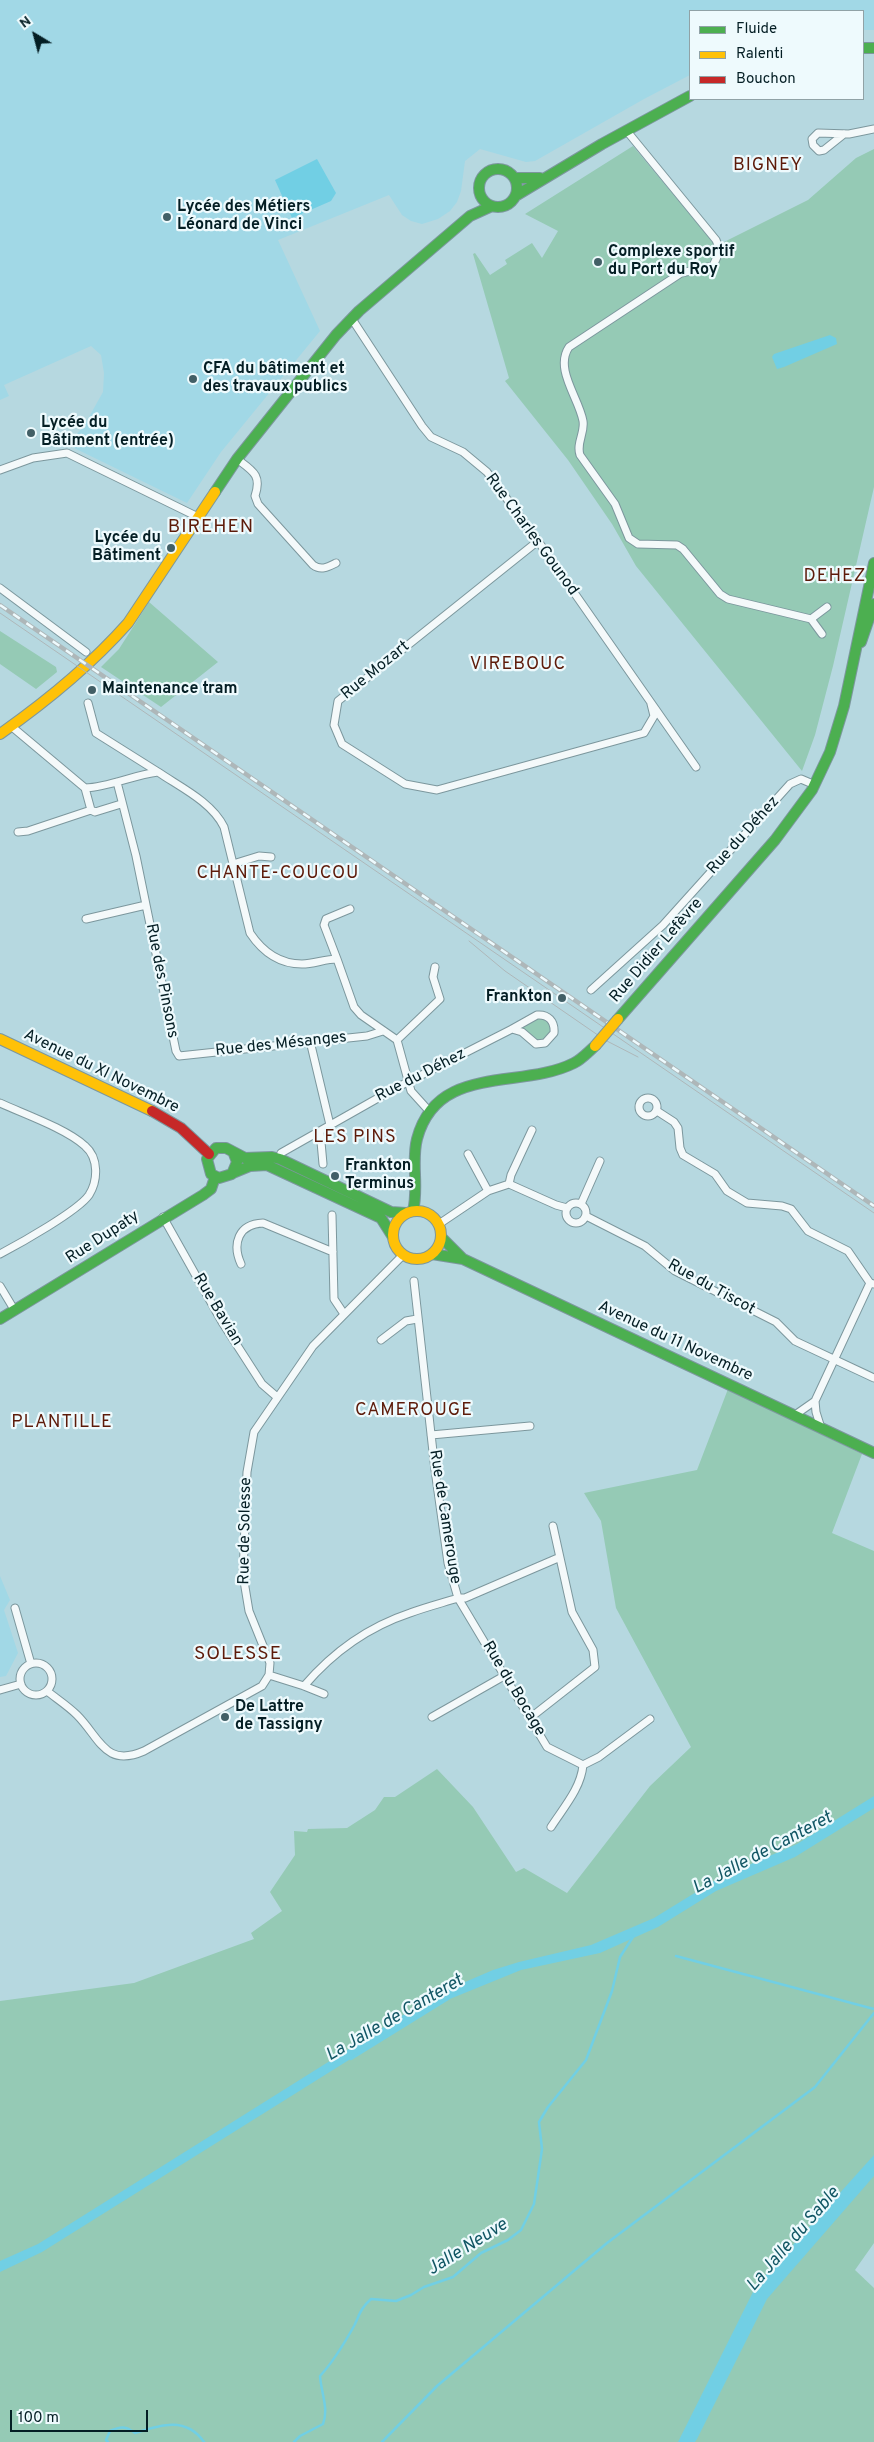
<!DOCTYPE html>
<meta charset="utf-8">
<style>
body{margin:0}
#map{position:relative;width:874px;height:2442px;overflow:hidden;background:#b6d8e0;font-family:Overpass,sans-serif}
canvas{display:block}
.legend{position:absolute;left:689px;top:10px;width:175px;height:90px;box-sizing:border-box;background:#eefafd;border:1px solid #90a2a6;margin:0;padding:6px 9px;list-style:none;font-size:15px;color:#041e24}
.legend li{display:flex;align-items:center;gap:10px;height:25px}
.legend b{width:25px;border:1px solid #90a2a6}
.north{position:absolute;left:10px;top:10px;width:50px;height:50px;-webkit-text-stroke:4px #eefafd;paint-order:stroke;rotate:323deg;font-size:14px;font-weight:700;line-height:20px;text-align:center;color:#041e24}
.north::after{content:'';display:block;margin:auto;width:18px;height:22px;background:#041e24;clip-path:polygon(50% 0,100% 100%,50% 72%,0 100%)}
.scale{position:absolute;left:10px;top:2410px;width:138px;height:22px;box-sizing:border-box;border:2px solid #041e24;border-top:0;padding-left:6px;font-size:15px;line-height:18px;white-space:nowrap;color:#041e24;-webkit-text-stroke:4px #eefafd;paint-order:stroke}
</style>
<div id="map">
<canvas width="874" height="2442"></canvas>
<ul class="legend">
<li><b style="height:6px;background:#4caf50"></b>Fluide</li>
<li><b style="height:6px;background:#ffc107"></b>Ralenti</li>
<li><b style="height:6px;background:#c62828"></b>Bouchon</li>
</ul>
<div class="north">N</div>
<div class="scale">100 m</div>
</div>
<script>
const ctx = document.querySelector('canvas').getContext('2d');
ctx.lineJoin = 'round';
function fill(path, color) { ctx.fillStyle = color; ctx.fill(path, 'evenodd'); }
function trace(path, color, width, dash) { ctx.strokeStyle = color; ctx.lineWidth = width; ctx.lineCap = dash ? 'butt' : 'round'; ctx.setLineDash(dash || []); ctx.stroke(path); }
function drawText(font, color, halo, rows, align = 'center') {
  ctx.font = font + ' Overpass,sans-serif'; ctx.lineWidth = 4.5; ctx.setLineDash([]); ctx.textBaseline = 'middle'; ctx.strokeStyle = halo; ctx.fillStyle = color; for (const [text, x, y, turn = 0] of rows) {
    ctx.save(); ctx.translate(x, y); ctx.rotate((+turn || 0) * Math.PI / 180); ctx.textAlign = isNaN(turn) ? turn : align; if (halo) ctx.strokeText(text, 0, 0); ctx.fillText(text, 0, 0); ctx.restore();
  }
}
fill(new Path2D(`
 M0,0h874v30h-11v-19h-173v64l-46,24 -109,62 -9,1 -46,-13 -15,12 -4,30 -4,11 -7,9 -12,8 -16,5 -11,-3 -9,-6 -13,-20 -111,45 42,91 -99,121 -34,51 -119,-58 17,-21 18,-32 1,-19 -3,-18 -10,-9 -87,39 5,11 -9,4z
 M0,1576l10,24 -6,10 14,43 -12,23 -6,1z`), '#a1d8e6');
fill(new Path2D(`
 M633,146l83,100 92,-46 48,-42 18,-9v338l-41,179 -18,69 -13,36 -166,-205 -24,-42 -44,-64 -63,-79 4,-3 -36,-124 2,-1 15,22 17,-11 -2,-4 27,-17 10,15 16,-27 -33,-17z
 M149,602l69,60 -57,45 -60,-40 18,-18z
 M0,631l56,36 1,5 -21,17 -36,-25z
 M537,1018c9,1 13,4 14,13l-7,9 -8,1 -15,-14z
 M728,1389l134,65 -30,79 42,18v692l-19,27 19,18v154h-874v-441l134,-18 120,-44 -3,-6 31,-22 -12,-19 25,-37 -1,-24 13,1 1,-3 39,-1 28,-18 9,-13h11l42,-28 36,38 43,65 8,-4 43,25 83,-107 41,-39 -75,-139 -15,-87 -17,-28 113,-23z`), '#95cab5');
fill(new Path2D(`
 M317,159l19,34 -5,8 -39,17 -17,-38z
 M830,335l6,3 1,6 -53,23 -7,2 -5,-12 2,-3z
 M874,1796v12l-79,49 -79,34 -58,36 -58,26 -79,17 -81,33 -398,249 -42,20v-11l38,-17 397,-249 58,-25 26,-8 72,-17 63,-27 65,-40 78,-34z
 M874,2155v21l-107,123 -70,140 -2,3h-17l78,-156z`), '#71cfe4');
trace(new Path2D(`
 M676,1956l198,53
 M351,2059l97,-60
 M108,2442l-2,-2 4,-9c11,-5 16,-5 25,2 25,-8 51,-17 69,9
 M294,2442l6,-6 23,-12c6,-15 -2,-32 -3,-48 14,-15 24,-32 34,-50 6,-12 6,-17 17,-27l25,2 15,-6 13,-8 29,-10 28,-24 27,-13 13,-10 13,-26 8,-55 -3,-27 9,-15 38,-47 26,-69 8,-34 13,-20
 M382,2442l55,-56 170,-143 208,-156 59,-74`), '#71cfe4', 2.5);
const street = new Path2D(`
 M626,130l90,110 4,10 -7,16 -32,7 -112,74c-15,22 10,51 14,74 2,12 -7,22 -3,34l35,49 14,34 9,6 39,1 6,4 37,45 8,5 83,20 11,15
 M844,134l-20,16 -5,1 -6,-6 -1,-6 6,-6 31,1 25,-5
 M352,319l70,107 9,11 32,15 24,20 51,69 158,226
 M237,459c16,12 25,16 18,37l3,8 55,61c8,6 15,2 23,-2
 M0,470l33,-12 34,-5 131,64
 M538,541l-200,160 -4,24 8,19 63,40 32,6 207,-57 10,-17 -3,-12
 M0,588l86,64
 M811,619l16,-12
 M88,703l8,30 62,39
 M11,726l74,62c25,-1 48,-13 73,-16 22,15 54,30 66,55l26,106c12,18 29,31 52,31 12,0 23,-5 35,-5l17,48 7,8 36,25 14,51 19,21
 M117,782l19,74 40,195 3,5 188,-20 16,-5
 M85,788l6,22
 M18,832l10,-1 63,-21 4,2 26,-8
 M233,864l26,-8 12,1
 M86,919l60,-14
 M337,959l-13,-34 2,-6 24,-10
 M591,990l72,-65 127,-141 11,-5 14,6
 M537,1015c11,-1 18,6 17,18l-9,10 -9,1 -14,-12 -10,-3z
 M397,1040l43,-41 -7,-22 2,-10
 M310,1041l20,84
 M639 1107a9 9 0 1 1 18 0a9 9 0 1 1-18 0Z
 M0,1103c24,11 67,26 85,43 14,12 13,35 4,49 -11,16 -70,49 -89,59
 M657,1111l17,11 4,6 2,20 3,7 32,19 12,17 20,12 35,3 9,3 17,22 40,20 22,32
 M320,1131l3,33
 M281,1153l113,-64 118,-60
 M468,1154l20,37
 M509,1184l2,-9 21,-45
 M566 1213a10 10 0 1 1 20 0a10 10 0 1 1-20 0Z
 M581,1204l19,-43
 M332,1215l2,84 10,15
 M586,1216l59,30 30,25 101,51 19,19 79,37
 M163,1217l59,105 40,62 15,13
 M439,1224l49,-33 21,-7 47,21 11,3
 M241,1264c-9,-20 -3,-40 22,-41l70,29
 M0,1286l15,25
 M381,1340l25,-19 11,-2
 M795,1415l20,-14
 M821,1428l-5,-16 -1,-11 55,-118 4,1
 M431,1435l99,-9
 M458,1598l89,149 36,18c-2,23 -19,42 -32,62
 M458,1598h7l93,-40
 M15,1608l16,56
 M20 1679a16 16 0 1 1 32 0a16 16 0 1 1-32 0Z
 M269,1675l35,11 20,8
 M304,1686c29,-34 64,-59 106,-73 16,-6 32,-10 48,-15l-10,-35 -13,-93 -21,-189
 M0,1690l21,-6
 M47,1691c10,8 21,15 30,24 23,23 28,53 67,36l118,-65 7,-11 1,-12 -21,-52 -6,-36 4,-103 7,-40 59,-86 90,-91
 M432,1717l72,-41
 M530,1718l65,-51 -2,-17 -21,-38 -19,-86
 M583,1765l16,-8 51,-38`);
const fast = new Path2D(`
 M863,48h11
 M479 188a19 19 0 1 1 38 0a19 19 0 1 1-38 0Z
 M515,178h25
 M517,195l85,-51 88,-48
 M215,492l22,-33 99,-124 23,-24 111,-95 22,-10
 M861,642l13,-38
 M618,1019l157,-179 37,-50 18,-38 14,-46 30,-143
 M234,1154l3,8 -5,12 -13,4 -8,-4 -4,-15 9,-11h10l19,10 27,-1 8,2 111,53 15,1
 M233,1173l17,-7 17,-1 114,53 12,19
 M413,1211c6,-24 -2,-49 4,-72 20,-76 104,-49 157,-76 8,-4 15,-12 21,-17
 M441,1237l21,21
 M432,1254l31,5 411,194
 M0,1319l203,-124 8,-6 4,-12`);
const slow = new Path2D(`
 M0,734c47,-33 90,-68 128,-111l87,-131
 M0,1039l152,72
 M393 1235a24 24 0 1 1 48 0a24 24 0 1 1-48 0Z`);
const jam = new Path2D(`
 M152,1111l29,17 28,26`);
trace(street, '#7c979d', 9);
trace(fast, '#7c979d', 12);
trace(slow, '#7c979d', 12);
trace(jam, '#7c979d', 12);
trace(street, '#f4f9fa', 7);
trace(fast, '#4caf50', 10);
trace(slow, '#ffc107', 10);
trace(jam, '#c62828', 10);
trace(new Path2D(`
 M0,613l874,600
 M469,941l36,30 100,69 33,17`), '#aeb7b9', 1);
const rail = new Path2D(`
 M0,605l874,601`);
trace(rail, '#aeb7b9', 4.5);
trace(rail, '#eefafd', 2.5, [8]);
const slowBridge = new Path2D(`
 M595,1046l23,-27`);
trace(slowBridge, '#7c979d', 12, []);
trace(slowBridge, '#ffc107', 10);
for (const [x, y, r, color] of [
 [167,217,5,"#425f66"],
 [598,262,5,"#425f66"],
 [193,379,5,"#425f66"],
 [31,433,5,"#425f66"],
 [171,548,5,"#425f66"],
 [92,690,5,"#425f66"],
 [562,998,5,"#425f66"],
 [335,1176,5,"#425f66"],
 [225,1717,5,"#425f66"]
]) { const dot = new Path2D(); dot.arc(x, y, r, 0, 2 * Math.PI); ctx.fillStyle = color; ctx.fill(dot); trace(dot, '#eefafd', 2); }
drawText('bold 16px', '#041e24', '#eefafd', [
 ["Lycée des Métiers",177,208],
 ["Léonard de Vinci",177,226],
 ["Complexe sportif",608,253],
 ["du Port du Roy",608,271],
 ["CFA du bâtiment et",203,370],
 ["des travaux publics",203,388],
 ["Lycée du",41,424],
 ["Bâtiment (entrée)",41,442],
 ["Lycée du",161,539,"right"],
 ["Bâtiment",161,557,"right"],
 ["Maintenance tram",102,690],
 ["Frankton",552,998,"right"],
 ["Frankton",345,1167],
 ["Terminus",345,1185],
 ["De Lattre",235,1708],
 ["de Tassigny",235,1726]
], 'left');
drawText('16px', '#041e24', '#eefafd', [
 ["Rue Charles Gounod",531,535,54],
 ["Rue Mozart",376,671,-39],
 ["Rue du Déhez",744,836,-48],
 ["Rue Didier Lefèvre",657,951,-49],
 ["Rue des Pinsons",161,981,79],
 ["Rue des Mésanges",281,1045,-6],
 ["Avenue du XI Novembre",101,1072,26],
 ["Rue du Déhez",421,1076,-27],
 ["Rue Dupaty",103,1238,-33],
 ["Rue du Tiscot",711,1288,29],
 ["Rue Bavian",217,1310,59],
 ["Avenue du 11 Novembre",675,1342,25],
 ["Rue de Camerouge",444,1517,81],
 ["Rue de Solesse",246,1531,-89],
 ["Rue du Bocage",513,1689,59]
]);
ctx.letterSpacing = '1px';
drawText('18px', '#5d1b0a', '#eefafd', [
 ["BIGNEY",768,166],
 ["DEHEZ",835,577],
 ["VIREBOUC",518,665],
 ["CHANTE-COUCOU",278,874],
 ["LES PINS",355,1138],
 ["CAMEROUGE",414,1411],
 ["PLANTILLE",62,1423]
]);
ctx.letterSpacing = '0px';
drawText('italic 18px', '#115664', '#eefafd', [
 ["La Jalle de Canteret",763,1854,-28],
 ["La Jalle de Canteret",395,2019,-30],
 ["La Jalle du Sable",794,2240,-49],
 ["Jalle Neuve",468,2248,-32]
]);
ctx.letterSpacing = '1px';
drawText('19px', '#5d1b0a', '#eefafd', [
 ["BIREHEN",211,528],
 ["SOLESSE",238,1655]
]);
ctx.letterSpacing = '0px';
</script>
